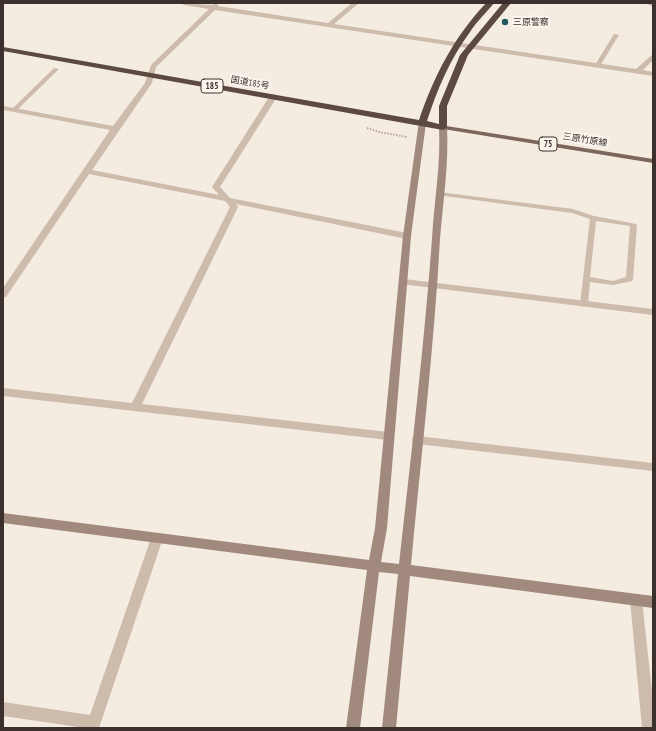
<!DOCTYPE html>
<meta charset="utf-8">
<style>
body{margin:0}
#map{position:relative;width:656px;height:731px;overflow:hidden;background:#f4ebe1;font-family:"PT Sans Narrow",sans-serif}
canvas{display:block}
.frame{position:absolute;inset:0;border:4px solid #3b302b;pointer-events:none}
</style>
<div id="map">
<canvas width="656" height="731"></canvas>
<div class="frame"></div>
</div>
<script>
const ctx = document.querySelector('canvas').getContext('2d');
ctx.lineJoin = 'round';
function trace(path, color, width, dash) { ctx.strokeStyle = color; ctx.lineWidth = width; ctx.lineCap = dash ? 'butt' : 'round'; ctx.setLineDash(dash || []); ctx.stroke(path); }
function fill(path, color) { ctx.fillStyle = color; ctx.fill(path, 'evenodd'); }
function drawText(font, color, halo, rows, align = 'center') {
  ctx.font = font + ' "PT Sans Narrow","Noto Sans JP",sans-serif'; ctx.lineWidth = 4; ctx.setLineDash([]); ctx.textBaseline = 'middle'; ctx.strokeStyle = halo; ctx.fillStyle = color; for (const [text, x, y, turn = 0] of rows) {
    ctx.save(); ctx.translate(x, y); ctx.rotate((+turn || 0) * Math.PI / 180); ctx.textAlign = isNaN(turn) ? turn : align; if (halo) ctx.strokeText(text, 0, 0); ctx.fillText(text, 0, 0); ctx.restore();
  }
}
trace(new Path2D(`
 M367,128l12,4 28,5`), '#b9a596', 2, [1.5, 1.5]);
fill(new Path2D(`
 M614,34l5,1 -19,31h-4l-1,-1z
 M54,68l5,1 -43,42h-4v-2z
 M439,192l134,17 21,7 42,8 1,1 -4,54 -1,2 -19,4 -23,-3 -2,22 -4,3 -3,-1 -1,-2 10,-85 -18,-6 -135,-18 -1,-1zM596,221l34,5 -4,51 -13,4 -23,-4z`), '#cdbbac');
fill(new Path2D(`
 M181,3l31,2 4,-2 2,1v2l110,17 24,-20h7l-25,21 302,45 17,-15v6l-10,10 10,2v4l-438,-66 -59,57 -4,16 -60,87 127,25 -7,-8 57,-90 4,-2 4,2 -57,90 10,11 177,35 4,3 -4,3 -171,-35 2,3 -96,197 246,28 4,1 1,3 -1,3 -4,1 -385,-44v-8l129,15 98,-196 -5,-6 -136,-27 -83,123 -3,1v-10l107,-158 -107,-20v-4l110,20 32,-43 6,-18 58,-56 -25,-4z
 M645,3h8v4z
 M404,279l249,30v6l-252,-31 -2,-2 2,-2z
 M417,436l236,27v8l-236,-27 -4,-1 -1,-3 1,-3z
 M157,533l4,1 2,4 -64,190h-14l-82,-12v-14l87,13 61,-177 2,-4z
 M636,594l4,2 2,4 11,101v27h-11l-12,-128 2,-4z`), '#cdbbac');
fill(new Path2D(`
 M419,121h6l1,2 -15,113 -24,292 -6,34 18,2c12,-108 25,-217 33,-325 2,-37 9,-75 7,-112l4,-2 4,2c2,37 -4,75 -7,112 -6,109 -19,218 -29,326l242,31v12l-243,-32 -14,152h-14l16,-154 -19,-2 -19,156h-14l21,-158 -364,-47v-10l366,47 6,-32 28,-292z`), '#a18a7d');
fill(new Path2D(`
 M440,125l213,34v4l-210,-34h-3z`), '#7d675c');
fill(new Path2D(`
 M486,3h8c-8,10 -17,18 -24,29 -20,27 -33,58 -43,89l12,3v-18l21,-51 43,-52h8l-43,52 -21,51v21l-4,3 -440,-79v-4l416,73c15,-44 35,-83 67,-117z`), '#5c4a42');
for (const [x, y, r, color] of [
 [505,22,4,"#1f5a5e"]
]) { const dot = new Path2D(); dot.arc(x, y, r, 0, 2 * Math.PI); ctx.fillStyle = color; ctx.fill(dot); trace(dot, '#fbf5ee', 1.5); }
drawText('9px', '#3b302b', '#fbf5ee', [
 ["三原警察",513,22]
], 'left');
drawText('9px', '#3b302b', '#fbf5ee', [
 ["国道185号",250,83,10],
 ["三原竹原線",585,140,9]
]);
for (const [x, y, w] of [
 [212,86,22],
 [548,144,18]
]) { const box = new Path2D(); box.roundRect(x - w / 2, y - 7, w, 14, 3); ctx.fillStyle = '#fbf5ee'; ctx.fill(box); trace(box, '#3b302b', 1); }
drawText('bold 9px', '#3b302b', null, [
 ["185",212,86],
 ["75",548,144]
]);
</script>
